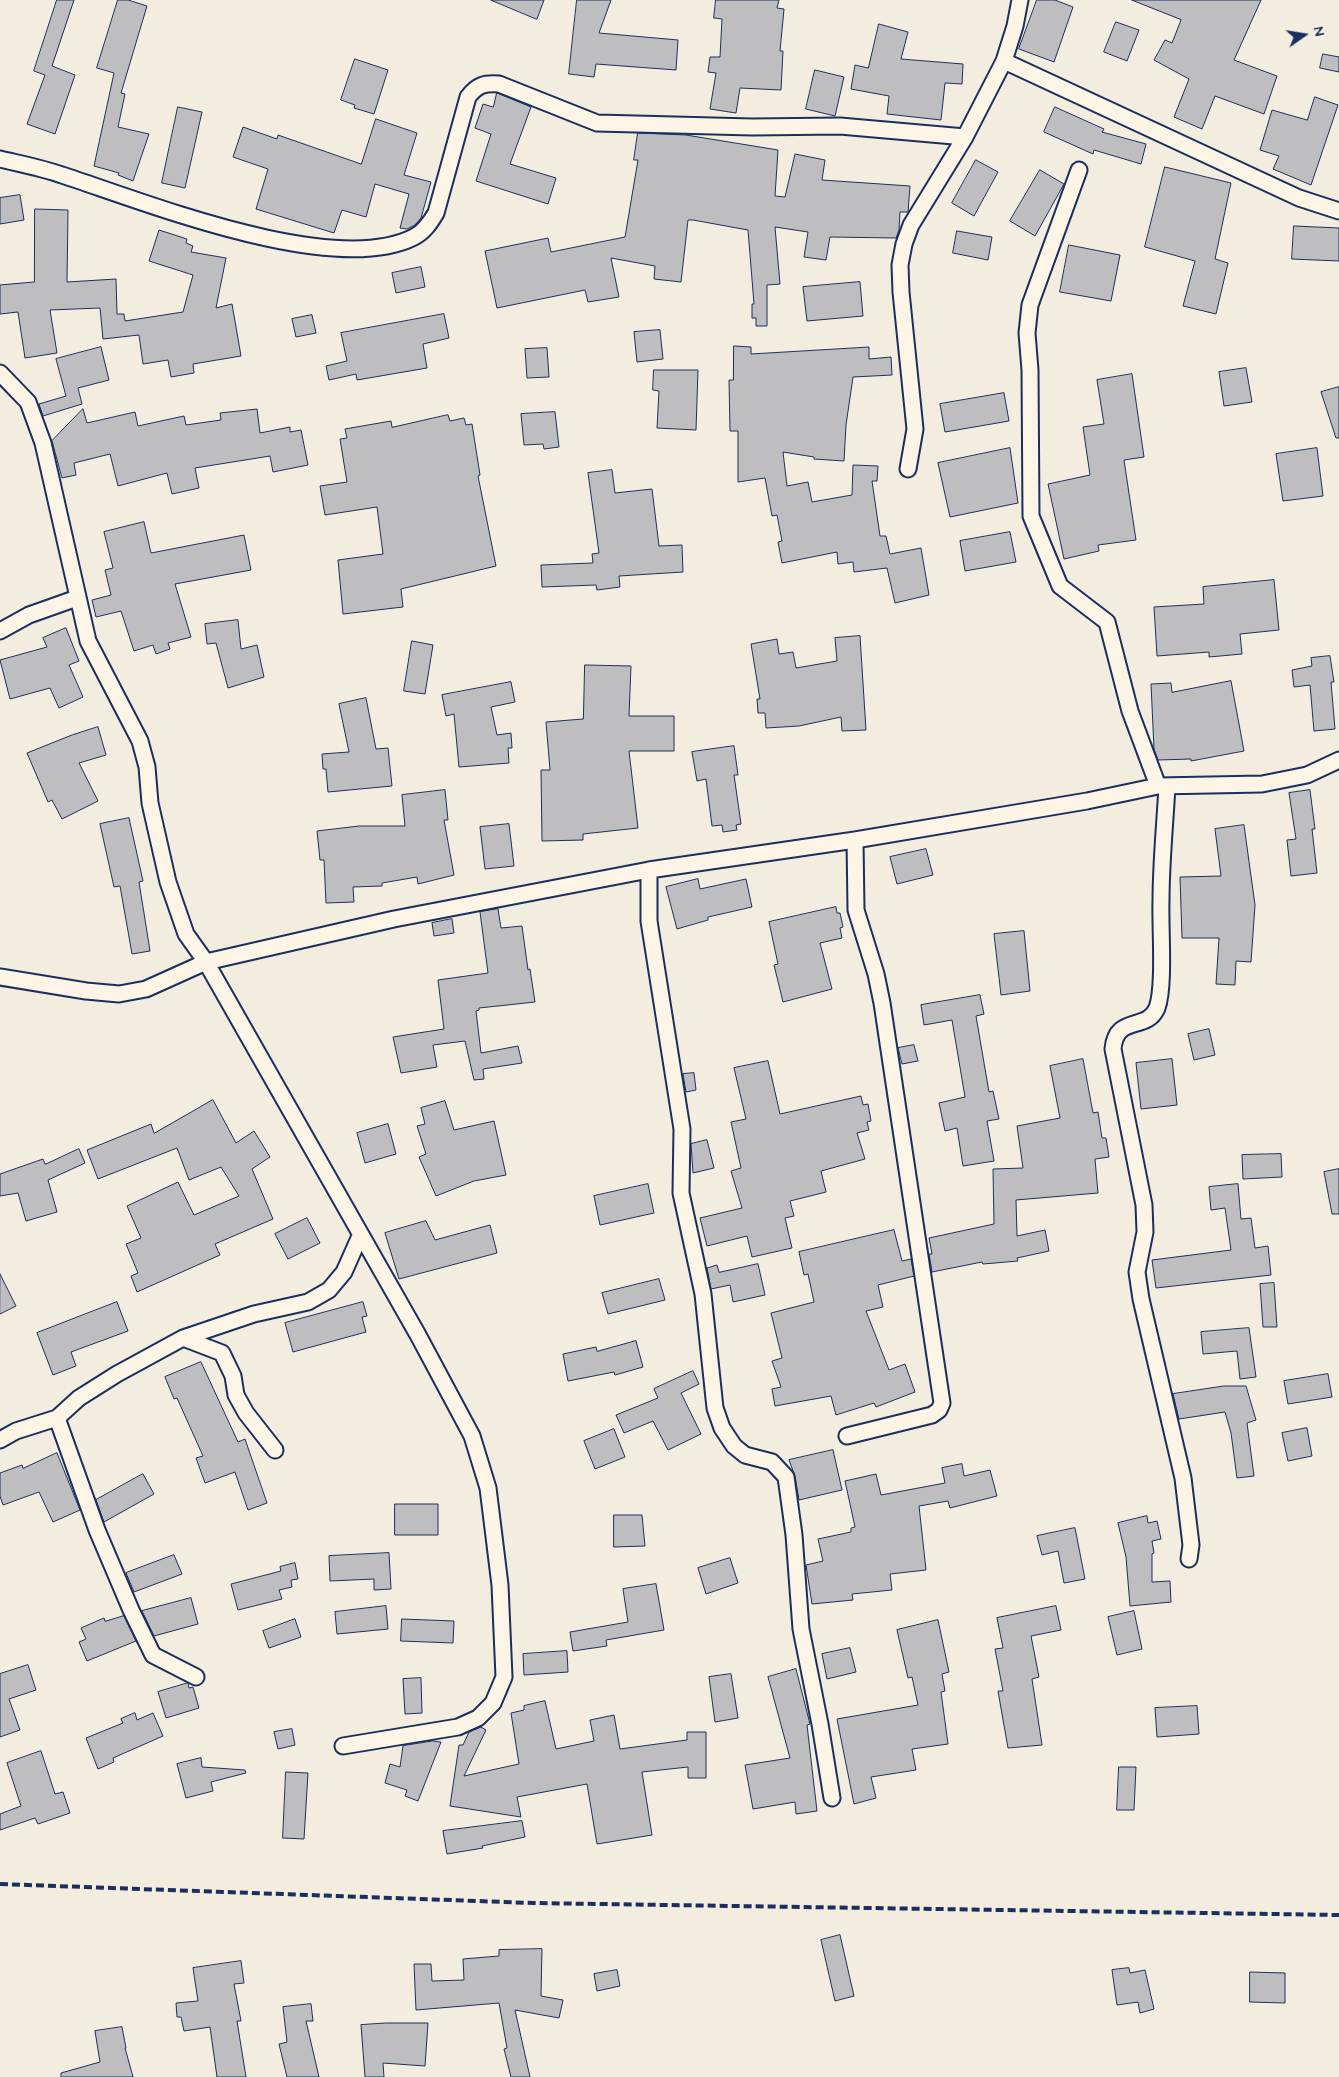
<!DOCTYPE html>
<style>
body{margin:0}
#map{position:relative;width:1339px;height:2077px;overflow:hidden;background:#f3ede0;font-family:"Architects Daughter",sans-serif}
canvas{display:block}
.north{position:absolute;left:1279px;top:10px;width:50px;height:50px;-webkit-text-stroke:4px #fcf5e5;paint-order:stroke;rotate:77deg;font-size:14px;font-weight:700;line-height:20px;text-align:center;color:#1b2f5e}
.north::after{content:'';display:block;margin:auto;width:18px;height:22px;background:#1b2f5e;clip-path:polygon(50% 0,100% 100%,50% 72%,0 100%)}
</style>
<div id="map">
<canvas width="1339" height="2077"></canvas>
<div class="north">N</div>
</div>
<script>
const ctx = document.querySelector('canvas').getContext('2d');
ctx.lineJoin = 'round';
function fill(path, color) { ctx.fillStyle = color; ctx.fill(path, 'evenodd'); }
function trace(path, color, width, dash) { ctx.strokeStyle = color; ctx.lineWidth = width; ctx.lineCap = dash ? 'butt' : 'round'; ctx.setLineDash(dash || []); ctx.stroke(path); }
const building = new Path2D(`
 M57,0h17l-22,66 23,9 -20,59 -28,-10 18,-49 -11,-4z
 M118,0h10l19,6 -26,87 4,1 -7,33 31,7 -16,47 -15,-6 1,-2 -25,-7 20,-93 -17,-5z
 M491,0h53l-7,19z
 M577,0h34l-12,33 79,7 -2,30 -80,-6 -2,13 -25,-3z
 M716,0h63l-2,8 7,1 -4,42h3l-2,39 -41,-2 -4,25 -26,-4 6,-36 -8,-1 2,-15h10l2,-38 -8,-1z
 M1037,0h18l18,7 -19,55 -35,-13z
 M1132,0h129l-27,60 43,16 -13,38 -49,-18 -13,33 -28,-12 15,-38 -35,-19 11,-20 7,3 9,-23z
 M1116,22l23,8 -12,31 -23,-9z
 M879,24l29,8 -7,27 62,5 -1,20 -17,-1 -4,37 -54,-6 2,-18 -38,-7 4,-24 13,3z
 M1323,54l16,3v15l-19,-4z
 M355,59l33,11 -14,44 -20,-6 1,-3 -14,-5z
 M815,70l29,7 -9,39 -29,-7z
 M497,93l34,14 -21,57 46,14 -8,26 -72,-23 15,-47 -16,-6 8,-24 10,3z
 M1315,97l23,8 -27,80 -38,-16 6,-13 -19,-6 12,-40 35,10z
 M178,107l24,5 -17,76 -23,-5z
 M1055,107l49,22 -2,3 44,12 -5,20 -47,-14 -1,4 -49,-22z
 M376,119l41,14 -13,42 27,7 -10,36 -6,7 -8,4 -7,-1 9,-34 -34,-10 -9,33 -24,-7 -8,23 -78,-24 12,-40 -35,-12 10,-30 34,12 1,-4 83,29z
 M638,133l48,2 92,15 -3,46 10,1 10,-43 30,6 -3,20 88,6 -2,26h-8l-1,18 -3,8 -66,-1 -4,23 -22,-3 4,-25 -33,-5 5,57 -13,1v41h-11v-8h-4v-14h2l-6,-74 -55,-10h-5l-7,62 -27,-3 1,-13 -44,-8 8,39 -31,5 -3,-12 -88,18 -12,-57 63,-13 3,14 74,-15 13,-77h-4z
 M976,160l22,12 -24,44 -22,-13z
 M1165,167l66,16 -16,76 13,4 -12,51 -33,-8 12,-45 -50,-14z
 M1040,170l24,14 -29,52 -25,-15z
 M20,195l4,25 -24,4v-26z
 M35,209l33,1 -1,72 49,-3 1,35h7l1,7 58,-9 10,-37 -44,-14 10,-31 28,9 -1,4 7,3 -2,6 35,6 -10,50 16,-4 9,52 -48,8 1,9 -23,4 -3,-17 -25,4 -4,-29 -36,4 -3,-31 -50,2 7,43 -32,5 -7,-46 -18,2v-29l34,-3z
 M1294,226l45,2v33l-47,-2z
 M957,231l35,6 -4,23 -35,-7z
 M1069,245l51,10 -9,46 -51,-9z
 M421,267l4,20 -29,6 -4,-20z
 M860,282l3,34 -56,5 -4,-34z
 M444,314l5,24 -26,6 4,24 -70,12 -1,-6 -27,6 -3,-14 21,-5 -6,-28z
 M312,315l4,18 -20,4 -4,-18z
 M660,330l3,29 -26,3 -3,-30z
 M734,346l17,1v7l118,-7v12l22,-2 1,18 -39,2 -7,48 -2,36 -30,-2v-2l-31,-5 4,34 21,-4 4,20 40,-7 1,-30 25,1 -1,15h-5l8,55h6l4,18 31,-6 8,47 -34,8 -8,-35 -33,4 -1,-10 -15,2 -1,-12 -55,11 -4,-21 4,-1 -5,-26 -5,1 -7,-38 -27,4v-51h-8l-1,-51h4z
 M101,347l8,33 -31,8 4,16 -39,12 -4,-12 27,-8 -10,-37z
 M547,348l2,29 -22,1 -2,-29z
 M1246,368l6,34 -28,4 -5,-34z
 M654,370h44l-2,60 -39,-2 2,-37 -6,-1z
 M1132,374l12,83 -20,3 12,80 -38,5 1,6 -35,8 -16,-75 42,-9 -7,-48 21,-3 -7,-44z
 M1339,387v51h-3l-15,-46z
 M1004,393l5,28 -64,11 -5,-28z
 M83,409l4,14 48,-11 3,14 46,-10 2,9 35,-5 -1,-7 37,-4 3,24 30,-6v5l11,-2 7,35 -35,7 -3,-16 -75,12 4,20 -27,6 -5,-21 -49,13 -8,-32 -36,9 2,12 -14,3 -10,-37z
 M555,412l4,35 -15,2 -1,-5 -19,1 -3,-31z
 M448,415l2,6 14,-3 2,7 6,-1 8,51 -2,1 18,90 -95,23 2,18 -60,7 -5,-54 45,-6 -6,-47 -52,8 -5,-29 27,-4 -7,-43 7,-1 -2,-9 46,-8 1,6z
 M1010,448l8,55 -68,14 -12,-54z
 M1317,448l6,48 -40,5 -7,-47z
 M612,470l3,23 37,-4 7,57 23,-1 1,27 -64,4 1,11 -23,3 -1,-5 -54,2 -1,-22 52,-2 -1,-9 7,-1 -11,-80z
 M144,522l7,31 93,-18 7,35 -76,14 16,53 -23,6 2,6 -14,5 -3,-9 -19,6 -13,-40 -25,6 -4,-17 19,-5 -6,-25 8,-2 -9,-36z
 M1010,532l6,30 -51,9 -5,-30z
 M1274,580l5,50 -39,4 2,20 -33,3v-5l-52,4 -3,-49 50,-3 -1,-17z
 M238,620l3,29 16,-4 7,32 -36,11 -12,-45 -9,1 -2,-20z
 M66,628l13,33 -10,4 14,32 -24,11 -9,-20 -40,11 -10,-39 47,-13 -4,-9z
 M860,636l6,94 -24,1 -1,-14 -42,9 -33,2 -1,-15h-7l-1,-14h3l-9,-55 26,-5 2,15 14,-2 3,16 41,-7 -2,-23z
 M412,641l21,4 -8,49 -21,-3z
 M1330,656l4,26h-3l4,47 -21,2 -4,-46 -16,2 -2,-17 20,-4 -1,-8z
 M585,665l46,1 -2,50h45v35h-45l9,77 -55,6v6l-41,1 -1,-71h9l-4,-48 37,-3z
 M1231,681l13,70 -53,10v-2l-33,1 -4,-11 -3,-65 20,-1 1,9z
 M511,682l4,20 -24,5 6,28 14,-2 1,15h-4l1,15 -50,4 -5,-53 -8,2 -4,-21z
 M366,698l10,51 12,-1 4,38 -64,6 -2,-23h-3l-1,-15 27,-2 -10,-48z
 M98,727l8,28 -27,8 19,38 -36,18 -10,-19 -4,2 -21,-49 45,-18z
 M734,746l4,29h-4l7,49 -5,1 1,5 -14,2 -1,-7 -10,1 -6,-47 -9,2 -5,-29z
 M445,790l3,30h-4l10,55 -36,9 -1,-7 -35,6v3l-29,1 1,15 -28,1 -2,-43h-4l-3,-29 42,-5h46l-3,-31z
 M1310,790l5,39h-3l5,44 -26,3 -4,-36 9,-1 -7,-46z
 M129,818l14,63 -4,1 11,69 -18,3 -12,-68 -6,1 -14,-63z
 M509,824l5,42 -29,3 -5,-42z
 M1244,825l11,80 -4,57 -15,-1 -1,24 -19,-1 3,-46h-37l-2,-61 41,-1 -6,-47z
 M926,849l7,26 -36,9 -7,-27z
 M698,879l2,10 46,-10 6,28 -44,10v3l-31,9 -11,-42z
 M836,907l1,6h3l3,14 -3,1 2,10 -22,5 12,46 -49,13 -9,-37 4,-1 -9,-42z
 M498,909l3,19 21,-2 6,44 2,-1 5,33 -56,6v2l-3,1 5,42 37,-7 4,17 -39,6 1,10 -10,1 -9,-39 -32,4 4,22 -36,6 -8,-36 51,-8 -6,-49 50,-7 -8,-61z
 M452,919l2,14 -20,3 -2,-13z
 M1024,931l6,60 -29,4 -7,-61z
 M980,995l4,19 -8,2 13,76 4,-1 6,28 -12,2 7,40 -31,5 -6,-38 -12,3 -6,-28 26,-6 -13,-77 -28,5 -3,-20z
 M1209,1029l6,26 -21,5 -6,-26z
 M914,1045l4,16 -16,3 -4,-16z
 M1083,1059l10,54 5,-1 4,26h4l3,19 -14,2 3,34 -82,7 1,36 28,-6 4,21 -32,7 1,3 -35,3 -1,-2 -50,10 -3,-18h3l-3,-16 65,-14 -1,-55 30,-1 -6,-42 43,-8 -10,-52z
 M1172,1059l5,46 -36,4 -5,-46z
 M768,1061l12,53 81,-18 2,9 5,-1 3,17 -4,1 2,8 -12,3 8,26 -44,12 5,21 -36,9 4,15 -9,2 7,30 -40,9 -5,-21 -40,10 -7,-28 42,-10 -11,-37 10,-3 -10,-46 15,-3 -12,-51z
 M694,1073l2,17 -10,2 -3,-18z
 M213,1100l23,43 18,-12 16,26 -18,12 21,50 -58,25 5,11 -83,37 -6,-16 7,-3 -12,-29 15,-6 -14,-32 51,-24 16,33 45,-19 -18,-29 -32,13 -12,-32 -79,31 -11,-29 64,-26 3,9z
 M445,1101l9,29 40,-9 12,54 -32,6 -38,15 -17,-39 7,-3 -9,-28 8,-2 -4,-16z
 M388,1124l8,30 -31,9 -8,-30z
 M707,1140l7,28 -21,5 -2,-29z
 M79,1149l6,14 -37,17 9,32 -31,9 -8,-28 -18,3v-22l43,-15 2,5z
 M1281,1154l1,23 -39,2 -1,-24z
 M1339,1169v45h-7l-8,-42z
 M648,1184l6,29 -54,12 -6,-29z
 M1238,1184l3,35 10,-1 4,30 13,-2 3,29 -115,13 -4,-28 79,-10 -6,-42 -14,2 -2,-23z
 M307,1218l13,25 -32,16 -13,-25z
 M426,1221l9,19 55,-15 7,28 -98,26 -14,-46z
 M894,1230l8,31 9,-2 3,17 -36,9 5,22 -17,4 23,59 16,-6 10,28 -39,15 -2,-4 -38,12 -5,-19 -56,10 -3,-17 9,-2 -9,-26 10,-3 -11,-45 43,-11 -6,-28 -4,1 -5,-23z
 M758,1264l7,31 -32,7 -3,-17 -19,4 -4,-21 10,-3 2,7z
 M0,1274l16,32 -16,8z
 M659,1279l6,21 -57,14 -6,-21z
 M1274,1283l3,44h-14l-3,-43z
 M117,1302l11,29 -57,21 5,14 -23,9 -16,-42z
 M363,1302l4,14 -5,1 4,15 -73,20 -8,-29z
 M1249,1328l7,49 -16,2 -3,-28 -34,3 -2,-22z
 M636,1341l7,26 -28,8 -1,-3 -46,9 -5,-27 33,-7 1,4z
 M201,1362l37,80 7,-3 22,64 -19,7 -13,-38 -30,11 -9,-25 7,-2 -26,-58 -3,1 -9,-22z
 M693,1371l6,13 -18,9 20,41 -33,16 -15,-29 -29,12 -8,-18 42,-17 -4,-9z
 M1328,1374l4,23 -44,7 -4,-23z
 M1224,1386h22l10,34 -9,3 7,53 -17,2 -6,-45 -6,-21 -46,7 -6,-25z
 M1307,1428l5,28 -24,5 -6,-28z
 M614,1429l11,28 -30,12 -11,-28z
 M833,1450l9,40 -43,10 -4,-24 -6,-16z
 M57,1453l23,57 -27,12 -14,-30 -36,13 -3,-9v-23l22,-8 1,3z
 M962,1464l2,12 26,-6 7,26 -47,12 -2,-7 -29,5 7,64 -36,4 2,16 -40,4 1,6 -41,4 -6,-39 17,-4 -5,-22 33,-7v-4l4,-1 -10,-46 31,-7 5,21 64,-12 -3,-15z
 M143,1474l11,20 -50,28 -8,-22z
 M395,1504h43v31h-43z
 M614,1515h28l3,31 -31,1z
 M1147,1516l1,7 9,-2 4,18 -9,2 2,12 -2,1v28l18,-1 1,21 -41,4 -4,-49 -8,-34z
 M1075,1528l10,51 -21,4 -6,-32 -16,4 -5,-19z
 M389,1553l2,36 -17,1v-11l-44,2 -1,-25z
 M174,1555l8,19 -48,18 -8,-19z
 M730,1558l8,25 -32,11 -8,-26z
 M295,1563l3,16 -7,1 1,7 -13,3 3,9 -44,11 -7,-26 50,-13 -1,-4z
 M656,1584l8,46 -58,10 1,6 -34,5 -3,-19 58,-10 -5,-33z
 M191,1598l7,26 -44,12 -12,-25z
 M386,1606l2,23 -51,5 -2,-22z
 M1056,1606l5,24 -30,6 8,41 -7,2 10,66 -34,3 -10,-57h5l-8,-42 8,-1 -6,-30z
 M1134,1611l8,38 -25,6 -9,-38z
 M124,1616l12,25 -49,20 -8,-19 7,-3 -5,-11 23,-10 1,3z
 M295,1619l6,18 -32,11 -6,-17z
 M402,1619l52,2 -1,22 -52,-2z
 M938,1620l11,52 -7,2 3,17 -4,1 7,52 -36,5 4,21 -45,7 5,21 -22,6 -17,-85 81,-14 -6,-28 -4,1 -11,-48z
 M850,1648l6,24 -29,7 -5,-25z
 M567,1651l1,21 -44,3 -1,-21z
 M28,1665l8,25 -27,9 11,31 -20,7v-63z
 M796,1669l14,55 -3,1 10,86 -21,3 -1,-12 -42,7 -8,-44 45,-7 -22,-81z
 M731,1674l7,44 -23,4 -6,-45z
 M421,1678l1,35 -17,1 -2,-35z
 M188,1683l1,5 4,-1 6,21 -33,10 -8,-26z
 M545,1701l11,48 38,-8 -4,-21 24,-5 6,34 67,-9v-8h19v46h-18v-11l-46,5 10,63 -55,9 -10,-60 -70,13 4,20 -71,-11 9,-61h4l6,-13 12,-5 5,3 -22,46 55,-12 -8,-51 13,-3v-4z
 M1197,1706l2,28 -42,3 -2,-29z
 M135,1713l2,7 16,-7 10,23 -50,22 1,4 -16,7 -12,-31 37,-15 -2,-4z
 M292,1729l3,16 -17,4 -4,-17z
 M433,1741l8,1 -23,59 -13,-5 2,-6 -22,-7 5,-19 10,3 3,-21z
 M41,1751l14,43 8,-2 7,21 -32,11 -3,-6 -35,12v-16l21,-8 -14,-43z
 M201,1758l1,9 43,3 1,3 -35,9 2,9 -27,7 -9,-34z
 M1119,1767h17l-2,43h-17z
 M286,1772l22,1 -4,66 -21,-1z
 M522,1821l3,16 -43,9 1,2 -36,6 -4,-23z
 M840,1935l14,61 -19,5 -14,-61z
 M542,1949l-1,47 22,4 -4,18 -44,-8 15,67h-19l-7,-28 3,-1 -8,-45 -83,7 -2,-46h17l1,17 32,-1 -1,-21 36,-3v-6z
 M241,1961l3,22 -10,1 7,37h-4l9,56h-29l-7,-50 -26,4 -3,-14h-4l-1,-14 22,-2 -5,-33z
 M1129,1968l1,5 15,-3 9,39 -14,4 -2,-11 -21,3 -5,-35z
 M617,1970l3,16 -23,5 -3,-17z
 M1250,1972l35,1v30l-35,-1z
 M311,2004l2,17h-7l13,56h-32l-8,-33 8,-2 -4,-35z
 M386,2023h42l-3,43 -42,-3 1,14h-19l-4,-52z
 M122,2027l4,21h-1l8,29h-72v-4l39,-11 -5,-31z`);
fill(building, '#bebec0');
trace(building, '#1b2f5e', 1);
const street = new Path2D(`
 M1004,61l295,137 40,13
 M0,159c21,5 42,9 62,16 83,27 272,103 352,62 10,-5 16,-14 22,-24l32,-116c9,-12 16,-14 31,-13l98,39 155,4 88,-1 125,11
 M1079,170l-49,135 -3,28 3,37 1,146 29,70 47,36 23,89 28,75
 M0,373l28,29 15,41 45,198 52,100 7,26 3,36 18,79 18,52 20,28 212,373 54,101 16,52 12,97 4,92 -11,26 -15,15 -20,9 -115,19
 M908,469l7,-40 -14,-137 -1,-27 4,-21 7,-19 54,-88 39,-76 11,-35 5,-26
 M0,631l29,-16 48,-17
 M1167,786c-2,38 -6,77 -6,115 -1,26 4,85 -4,107 -10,24 -41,6 -44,41l31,156 1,27 -8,40 4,27 42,179 8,67 -2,14
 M649,870v51l33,208 -1,64 22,101 12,114 7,20 12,18 11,9 27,7 14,15 8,58 7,94 19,95 12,74
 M0,977l86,14 33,3 27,-5 60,-27 188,-43 255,-49 206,-30 232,-39 71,-15 104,-2 45,-9 32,-15
 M183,1338l39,15 11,23 3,19 10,18 29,37
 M57,1418l40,112 34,80 22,45 43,22
 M847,1436l85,-21 7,-5 3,-7 -60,-400 -6,-29 -20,-64 -1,-70
 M0,1440l16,-9 41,-13 22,-20 38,-24 66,-36 71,-24 54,-12 21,-12 15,-18 16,-36`);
trace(street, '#1b2f5e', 19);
trace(street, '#fcf5e5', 15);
trace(new Path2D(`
 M0,1884l533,19 806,12`), '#1b2f5e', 4, [8, 4]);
</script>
